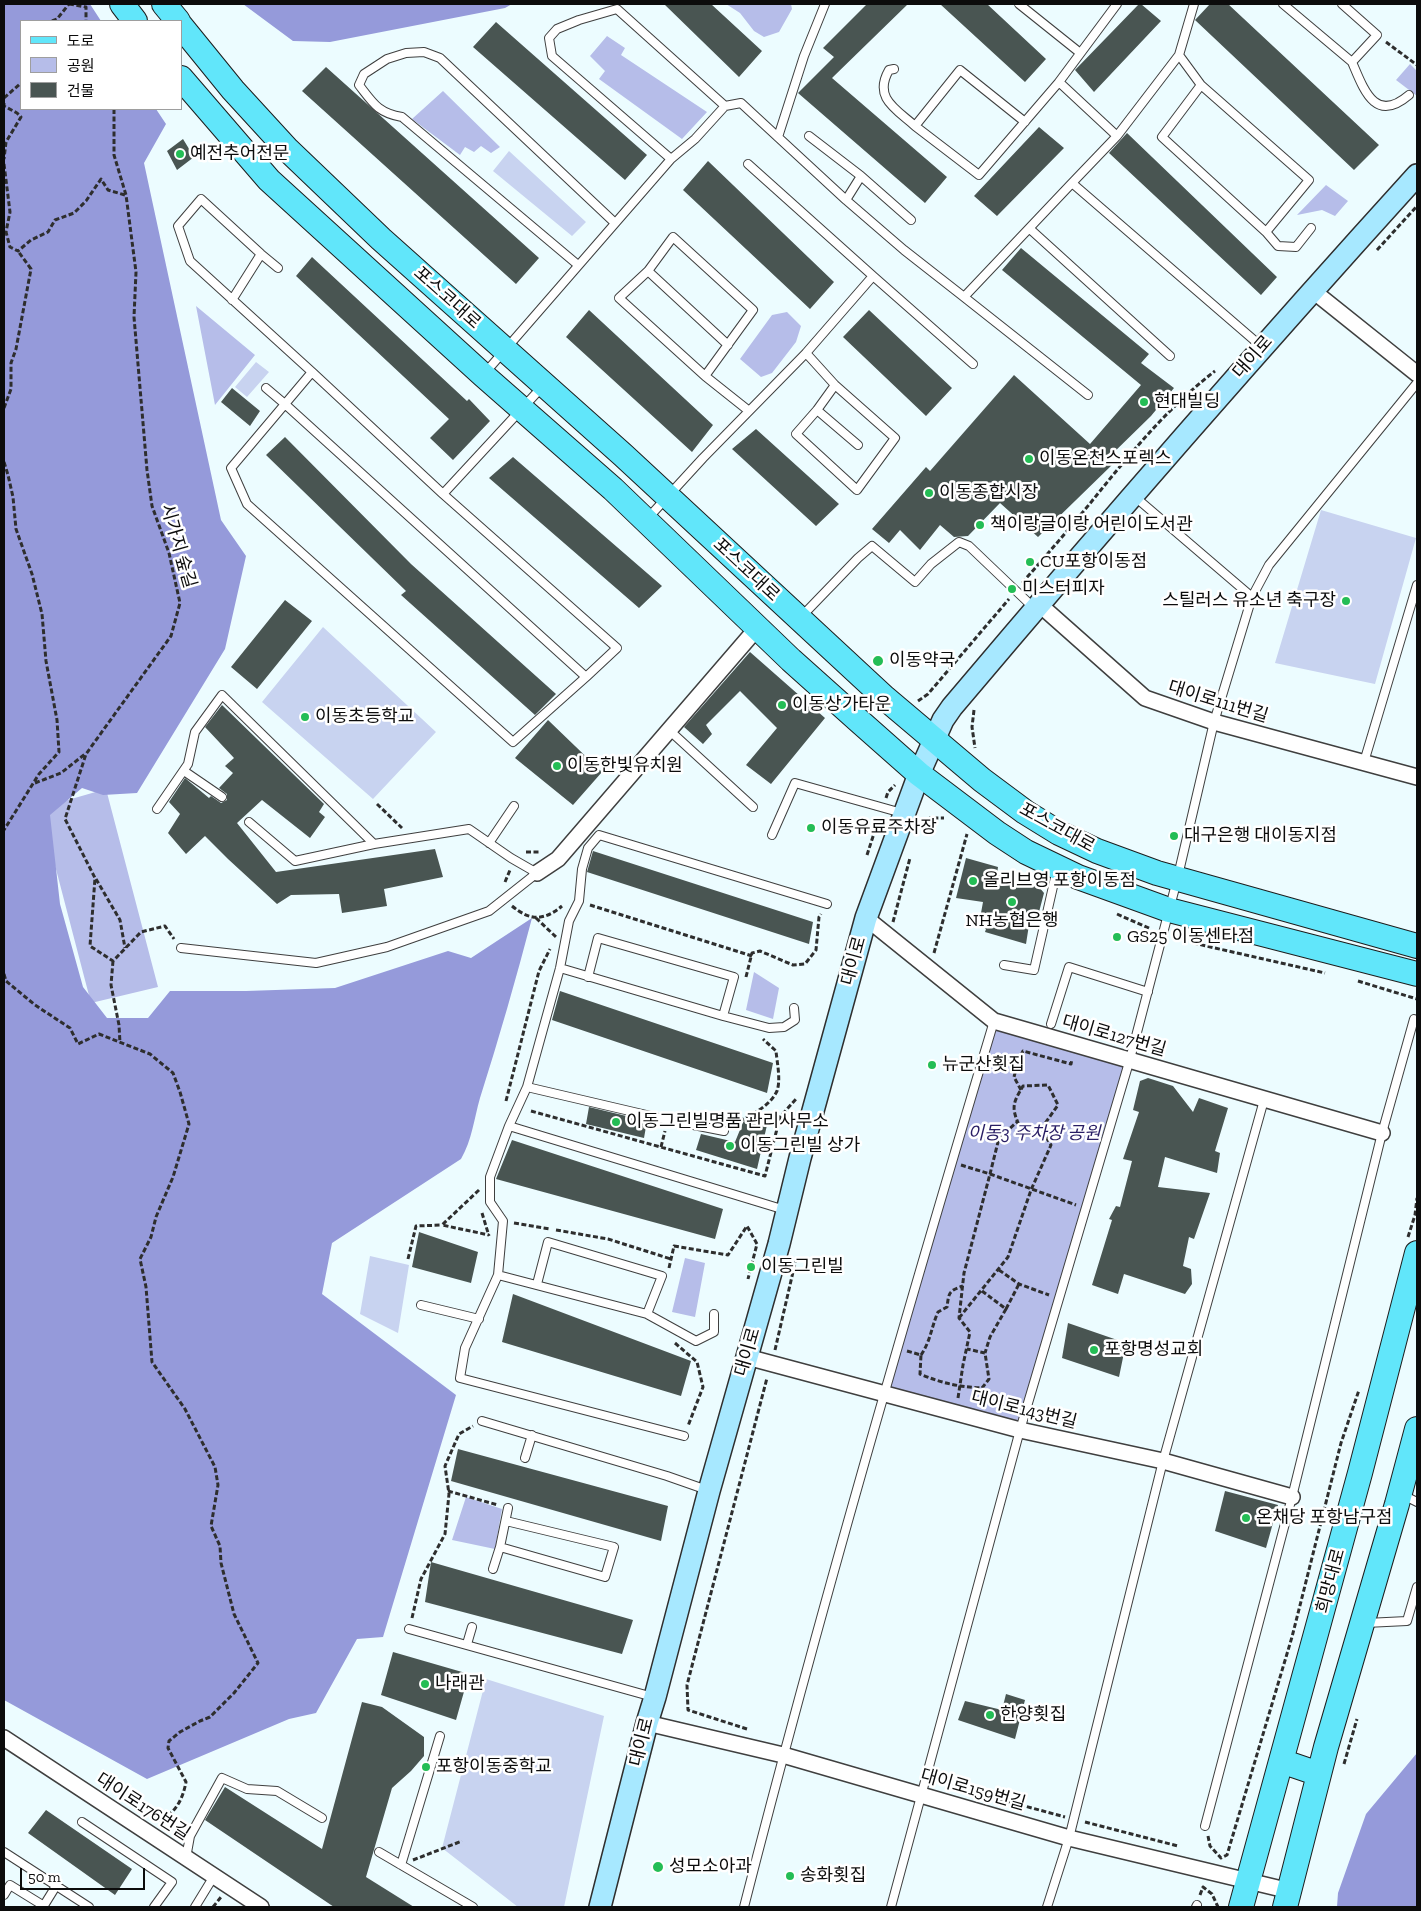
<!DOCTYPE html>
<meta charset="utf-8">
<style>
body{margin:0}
#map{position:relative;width:1421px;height:1911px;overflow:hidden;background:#ecfcff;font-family:"Zilla Slab","Noto Sans KR",serif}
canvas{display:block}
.frame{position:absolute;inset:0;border:5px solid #0c0c0c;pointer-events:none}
.legend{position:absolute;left:20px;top:20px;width:162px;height:90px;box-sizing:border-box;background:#fff;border:1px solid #9e9e9e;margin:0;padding:6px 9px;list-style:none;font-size:15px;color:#0c0c0c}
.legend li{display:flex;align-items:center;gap:10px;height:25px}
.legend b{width:25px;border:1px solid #9e9e9e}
.scale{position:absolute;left:20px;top:1868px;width:125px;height:22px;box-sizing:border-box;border:2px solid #0c0c0c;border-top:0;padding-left:6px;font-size:15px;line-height:18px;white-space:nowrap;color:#0c0c0c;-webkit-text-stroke:4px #fff;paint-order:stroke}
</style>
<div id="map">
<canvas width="1421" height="1911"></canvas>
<div class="frame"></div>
<ul class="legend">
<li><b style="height:6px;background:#61e6fa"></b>도로</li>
<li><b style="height:14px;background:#b6bde9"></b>공원</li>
<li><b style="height:14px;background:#495552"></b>건물</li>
</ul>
<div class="scale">50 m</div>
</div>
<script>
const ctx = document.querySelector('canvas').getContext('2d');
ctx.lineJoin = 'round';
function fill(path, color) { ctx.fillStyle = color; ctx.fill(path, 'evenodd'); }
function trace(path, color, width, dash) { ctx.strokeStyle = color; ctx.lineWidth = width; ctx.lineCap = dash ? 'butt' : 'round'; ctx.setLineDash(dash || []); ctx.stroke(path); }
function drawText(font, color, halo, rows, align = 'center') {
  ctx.font = font + ' "Zilla Slab","Noto Sans KR",serif'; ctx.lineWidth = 5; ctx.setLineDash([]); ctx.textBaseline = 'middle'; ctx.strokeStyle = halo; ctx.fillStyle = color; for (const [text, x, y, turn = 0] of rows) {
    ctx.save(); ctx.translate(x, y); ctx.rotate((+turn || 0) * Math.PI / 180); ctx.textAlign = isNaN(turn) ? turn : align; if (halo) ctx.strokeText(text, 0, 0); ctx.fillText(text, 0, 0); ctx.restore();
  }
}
fill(new Path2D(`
 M726,4h65l1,5 -13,23 -15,5 -10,-6 -14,-18z
 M607,36l18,12 -4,7 86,57 -25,27 -83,-60 6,-8 -15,-15z
 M1410,64l7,7v25l-21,-16z
 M443,91l57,56 -9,6 -10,-7 -7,6 -9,-5 -5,8 -48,-36z
 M1326,185l22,16 -13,15 -13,-6 -25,5z
 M196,306l59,49 -40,50z
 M787,312l14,14 -5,16 -24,31 -11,4 -21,-18 32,-44z
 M106,789l52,198 -67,16 -51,-195z
 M754,972l25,16 -6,31 -27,-9z
 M994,1021l136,38 -110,371 -137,-36z
 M685,1258l20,5 -10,54 -23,-5z
 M466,1497l36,12 -7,40 -43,-9z`), '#b6bde9');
fill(new Path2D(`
 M4,4h86l11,17h-80v88h135l10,15 -22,39 77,357 25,36 -21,93 -88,144 -34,2 -21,-7 -32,27 10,89 23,83 24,31h41l22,-27h76l89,-3 113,-37 23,7 61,-40c-16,61 -33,120 -52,180 -6,21 -8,42 -19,61l-129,84 -10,51 134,101 -73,242 -26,2 -41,74 -27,6 -142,60 -143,-79z
 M243,4h269l-7,4 -175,34 -37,-1z
 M1417,1753v154h-80l1,-14 28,-79z`), '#959ada');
fill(new Path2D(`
 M509,151l77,71 -14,14 -79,-65z
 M256,362l13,10 -22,25 -12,-10z
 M1321,510l95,28 -41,146 -100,-21z
 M323,627l113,105 -63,67 -111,-97z
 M370,1256l39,9 -11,68 -38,-19z
 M486,1679l118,37 -40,191h-46l-76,-59z`), '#c8d3f0');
fill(new Path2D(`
 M664,4h47l51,47 -23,26z
 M867,4h41l-76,74 115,99 -22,26 -127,-110 36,-36 -11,-9z
 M940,4h47l59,55 -21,23z
 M1139,4h2l20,17 -67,71 -19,-22z
 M1210,4h18l151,141 -25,25 -159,-150z
 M496,22l151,133 -22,25 -152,-133z
 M326,67l213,191 -23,26 -214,-193z
 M1039,127l25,21 -67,68 -23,-20z
 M1127,133l150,144 -16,18 -152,-142z
 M183,139l11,18 -17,13 -10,-19z
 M708,161l126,121 -24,27 -127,-119z
 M1021,248l128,106 -8,9 33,25 -23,28 -44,43 6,5 -75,73 -38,-34 -32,33 -14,1 -14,-12 -20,25 -20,-20 -11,13 -17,-14 54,-62 4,4 84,-96 76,69 51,-59 -139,-115z
 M312,257l155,144 2,-2 21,22 -37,39 -23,-22 19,-19 -153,-143z
 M589,310l124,115 -21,27 -126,-115z
 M869,310l83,78 -26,28 -83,-79z
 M232,388l28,23 -10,15 -29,-24z
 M756,429l83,75 -23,22 -84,-77z
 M285,437l126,127 145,130 -21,21 -134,-120 5,-4 -140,-136z
 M513,457l149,129 -23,22 -150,-130z
 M285,600l27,21 -55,68 -26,-22z
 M750,652l75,66 -54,66 -25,-19 31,-37 -37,-37 -34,34 6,9 -9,10 -19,-17z
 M222,705l102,99 -5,8 6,5 -15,21 -48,-38 -25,23 39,49 159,-23 8,28 -59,12 3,17 -45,7 -3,-19 -48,1 -14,9 -49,-45 -23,-23 -19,18 -18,-21 12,-19 -11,-12 16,-24 24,20 2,-2 10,7 6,-3v-6l-8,-6 14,-15 -8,-7 9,-8 -29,-31z
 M548,720l54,52 -29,33 -58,-47z
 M593,851l220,71 -4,22 -222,-72z
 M966,858l32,9 -1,7 16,8 26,5 5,6 -5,19h-8l-5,32 -41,-12 1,-3 -7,-5 4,-22 -27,-4z
 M560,991l213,72 -6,30 -215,-73z
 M1148,1078l25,8 20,26 6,-14 29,10 -13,43 5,2 -3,20 -52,-16 -7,30 52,6 -16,46 -5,-2 -6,29 8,3 1,15 -7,10 -61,-20 -6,20 -26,-9 20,-65 -3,-1 7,-13 4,1 12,-46 -9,-2 16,-47 -6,-2 7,-29z
 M589,1107l58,14 -3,17 -58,-14z
 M744,1120l23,5 -10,44 -61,-19 5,-16 34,8z
 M512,1140l211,69 -8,30 -219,-60z
 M419,1232l59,20 -7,31 -59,-16z
 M513,1294l178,67 -10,35 -179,-54z
 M1068,1323l58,20 -7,34 -57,-19z
 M458,1449l210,57 -7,35 -210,-60z
 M1225,1491l53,14 -12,43 -51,-17z
 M431,1562l202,58 -11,34 -197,-52z
 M393,1652l76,22 -13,46 -75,-25z
 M1006,1694l19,6 -10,39 -57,-19 7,-19 37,9z
 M362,1702l20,5 42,30v19l-13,15 -19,17 -26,89 48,30h-80l-129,-87 20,-33 97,62z
 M46,1810l86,59 -17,26 -87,-62z`), '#495552');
const lane = new Path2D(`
 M1019,4l60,48
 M1283,4l69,58 25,-27 -35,-31
 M1179,55l15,-51
 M1352,62c12,28 23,62 57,33
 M894,69l-5,1c-16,28 7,39 26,56
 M1059,82l58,-78
 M1025,122l-65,-52 -45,56 64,49 80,-93 58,54 -45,47
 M809,136l52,40
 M1117,136l62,-81 22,30 108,95 -43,52 -104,-95 39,-52
 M778,137l26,-81 21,-52
 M671,159l-119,-103 -3,-18 8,-9 22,-9 38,-11 108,97
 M846,200l15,-24 50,44
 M1030,229l140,127
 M1266,232l12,14 18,1 15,-19
 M578,265l-176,-148c-24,-4 -29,-14 -43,-32l5,-11 23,-15 19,-6 18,-1 16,6 175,165
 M278,268l-17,-14 -60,-55 -23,27 12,35 122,111
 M648,271l80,74
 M873,276l100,88
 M964,297l124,98
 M232,300l29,-46
 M806,353l29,32 60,53 -38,52 -61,-56 21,-24 18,-25
 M485,373l186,-214 24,-20 30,-33 16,-3 105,97 58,50 60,47 108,-114 190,164
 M705,376l48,-66 -80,-73 -25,34 -29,27 86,78 44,35
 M266,388l20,17 300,272 -73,65 -266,-238 -16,-36 81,-96 131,122 174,154 -31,29
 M817,410l41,35
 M443,494l99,-107
 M1134,496l118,101
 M648,518l55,-60 103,-105 67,-77 -125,-112
 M802,616l56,-58 14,-12 43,36 16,-18 28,-22 10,4 65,62
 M669,730l84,77
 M1364,762l53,-177
 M184,771l38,26
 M157,809l31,-45 7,-32 27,-37 152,149
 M772,835l23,-52 107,30
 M489,843l25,-37
 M181,948l135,15 71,-16 102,-36 48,-38 -26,-15 -42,-29 -95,15 -79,17 -46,-39
 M1004,965l30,5 23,-101
 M560,968l163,48 46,12 15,-1 11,-7 -1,-12
 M588,977l10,-39 136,39 -11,39
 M1051,1024l18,-57 79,25
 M527,1087l141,33 56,11
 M509,1126l276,84
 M498,1275l149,39 49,27 18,-9v-18
 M537,1284l11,-42 114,34 -15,38
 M421,1305l58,14
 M482,1421l185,55 40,14
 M684,1436l-224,-58 5,-30 33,-73 5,-54 -13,-19v-25l19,-51 18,-39 33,-119 9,-47 10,-20 3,-32 6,-21 11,-13 228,69
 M525,1458l7,-23
 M1403,1495l14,7
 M500,1547l105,30 9,-30 -108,-26
 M493,1569l7,-22 8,-39
 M1366,1623l41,-2 10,-34
 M409,1629l244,68
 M467,1644l5,-17
 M82,1822l90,60 -18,25
 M1205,1826l87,-329 90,-364 32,-114
 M4,1852l85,55
 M379,1852l94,55
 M186,1858l4,-22 32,-58 25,11 30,2 45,27
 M401,1865l39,-129
 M4,1895l6,-10 34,21
 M43,1907l13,-21
 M195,1907l19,-31
 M744,1907c76,-297 162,-592 250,-886
 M891,1907l129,-477 110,-371 47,-179 37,-158 38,-125 17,-32 148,-182
 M1047,1907l22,-69 94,-377 101,-361
 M1196,1907l1,-2`);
const street = new Path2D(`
 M1312,290l105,84
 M1039,604l106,94 69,24 203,55
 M537,873l21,-14 200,-232
 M866,918l128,103 388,112
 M747,1357l273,73 143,31 129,36
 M647,1723l136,32 286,83 221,53
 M4,1738l257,169`);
const secondary = new Path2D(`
 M600,1907l47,-184 8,-26 54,-206 70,-247 21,-86 66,-240 53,-144 24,-54 9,-13c152,-180 307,-358 465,-532`);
const primary = new Path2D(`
 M122,4l13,17
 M164,4l14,17
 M181,26l52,64 55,60 93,89 242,216 262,243 97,82 43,32 34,21 38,18 60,22 260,73
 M181,78l88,102 214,195 130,114 178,171 67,60 61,54 78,59 29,19 52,25 91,33 248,64
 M1281,1761l38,13
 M1241,1907l119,-434 57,-220
 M1285,1907l41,-160 71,-243 20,-75`);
trace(lane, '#3f3f3f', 10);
trace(street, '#3f3f3f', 18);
trace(secondary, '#2e2e2e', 24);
trace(primary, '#1d1d1d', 26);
trace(new Path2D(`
 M69,4l17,3v14
 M52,21l5,-2 12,-15
 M1386,42l31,23
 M4,98l17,-15
 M4,103v3l13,7 4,4 -15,25 -2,17
 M114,109v46l12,40 10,77 -2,45 13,153 5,36 17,47 11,50 -9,33 -85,118 -21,65 30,59 -5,68 23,15 28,-29 24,-6 9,13
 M4,164l6,48 -4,20 4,15 8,4 13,-11 17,-8 7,-12 19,-7 12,-12 15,-22 7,11 17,5
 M1377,250l40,-44
 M4,408l7,-19v-26l5,-14 15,-80 -13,-18
 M4,462l4,13 5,22 3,32 16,45 10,40 4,47 11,59 2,32 -20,22 -35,56
 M1022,583c24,-27 47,-54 70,-82 37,-46 75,-93 123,-130
 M918,701l10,-7 81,-95
 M974,710l-2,17 3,21
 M35,783l26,-10 24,-19
 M886,798l2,-6 7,-7
 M377,804l25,24
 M920,824l10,-6h14
 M526,852h14
 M867,855l12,-37
 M96,879l24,41 5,28
 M505,882l5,-12
 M590,905l162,51
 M512,906c18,15 32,15 50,0
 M1117,914l34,15
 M536,918l20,19
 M893,922l17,-64
 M1193,943l132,30
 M934,953l33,-119
 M113,961l-2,24 8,40 1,18
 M4,974l2,7 29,24 35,23 8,16 21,-10 51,20 23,19 7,19 9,32 -16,53 -17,40 -5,20 -11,22 6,28 6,75 33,47 30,58 3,18 -7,41 9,20 1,17 13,51 24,49 -24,30 -24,24 -10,4 -20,11 -11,9 -1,7 18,34c-3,16 -10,32 -27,38l1,1
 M746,977l6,-24 8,-2 33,14 12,-1 11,-14 3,-33 2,-3
 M1358,981l59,18
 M1021,1090l-7,-13 4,-16 5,-10 48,13 1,-5
 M506,1101l33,-130 11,-22
 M531,1111l234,65 15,-59 16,-18
 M733,1125c15,-9 36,-17 44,-34 4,-11 0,-29 -1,-40l-13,-12
 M661,1147l4,-16
 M961,1165l29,9 9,-36 18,-16
 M479,1190l-37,35 47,10
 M482,1213l7,23
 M514,1223l36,6
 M556,1230l52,9 63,20
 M1408,1237l7,-22 2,-17
 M408,1259l8,-33 26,-1
 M669,1268l5,-22 54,9 19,-29 10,18 -9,35
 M999,1270l20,14 30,11
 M982,1291l24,18 -16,28 -5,16
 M1006,1309l13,-25
 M959,1318l49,-61 23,-67 20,-45 -10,-16 17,-24 -10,-20 -25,1c-10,17 -12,21 -4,39l22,4
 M675,1343l22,19 6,25 -15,39
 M775,1350l21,-91
 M907,1351l14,4 -1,19c21,9 39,13 62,14l7,-9 -4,-26 -18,-4
 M921,1355c10,-15 10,-27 17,-43l9,-5c2,-14 1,-16 16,-21
 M958,1398l5,-33 7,-33 -11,-14 5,-45 26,-99 86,31
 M448,1491l50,14
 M412,1618l9,-39 24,-45 4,-40 -4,-28 14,-32 14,-8
 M747,1729l-59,-19 -1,-25 80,-307
 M1344,1764l13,-45
 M940,1783l125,34
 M1085,1822l93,24
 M1208,1836l2,10 11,12 6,-3 65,-218 49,-194 18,-53
 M413,1860l49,-19
 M1200,1895l3,-8 9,7 6,13
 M213,1907l8,-10`), '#2e2e2e', 3, [5, 2.5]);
trace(lane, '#fff', 8);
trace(street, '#fff', 15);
trace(secondary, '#a7e8ff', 21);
trace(primary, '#61e6fa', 24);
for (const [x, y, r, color] of [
 [180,154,5,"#24bd55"],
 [1144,402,5,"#24bd55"],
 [1029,459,5,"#24bd55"],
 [929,493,5,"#24bd55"],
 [980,525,5,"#24bd55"],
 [1030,562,5,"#24bd55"],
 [1012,589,5,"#24bd55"],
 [1346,601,5,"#24bd55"],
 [878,661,6,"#24bd55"],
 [782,705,5,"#24bd55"],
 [305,717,5,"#24bd55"],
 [557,766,5,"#24bd55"],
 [811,828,5,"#24bd55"],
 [1174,836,5,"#24bd55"],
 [973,881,5,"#24bd55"],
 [1012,902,5,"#24bd55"],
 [1117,937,5,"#24bd55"],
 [932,1065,5,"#24bd55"],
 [616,1122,5,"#24bd55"],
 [730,1146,5,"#24bd55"],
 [751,1267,5,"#24bd55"],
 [1094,1350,5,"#24bd55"],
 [1246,1518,5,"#24bd55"],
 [425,1684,5,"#24bd55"],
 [990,1715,5,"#24bd55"],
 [426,1767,5,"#24bd55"],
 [658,1867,6,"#24bd55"],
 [790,1876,5,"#24bd55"]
]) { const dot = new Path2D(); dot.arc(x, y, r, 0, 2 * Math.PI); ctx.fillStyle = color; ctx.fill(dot); trace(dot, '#fff', 2); }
drawText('18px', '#0c0c0c', '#fff', [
 ["예전추어전문",190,154],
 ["현대빌딩",1154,402],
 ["이동온천스포렉스",1039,459],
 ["이동종합시장",939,493],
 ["책이랑글이랑 어린이도서관",990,525],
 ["CU포항이동점",1040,562],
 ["미스터피자",1022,589],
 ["스틸러스 유소년 축구장",1336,601,"right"],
 ["이동약국",889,661],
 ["이동상가타운",792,705],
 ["이동초등학교",315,717],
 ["이동한빛유치원",567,766],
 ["이동유료주차장",821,828],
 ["대구은행 대이동지점",1184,836],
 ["올리브영 포항이동점",983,881],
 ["NH농협은행",1012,921,"center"],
 ["GS25 이동센타점",1127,937],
 ["뉴군산횟집",942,1065],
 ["이동그린빌명품 관리사무소",626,1122],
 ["이동그린빌 상가",740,1146],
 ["이동그린빌",761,1267],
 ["포항명성교회",1104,1350],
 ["온채당 포항남구점",1256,1518],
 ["나래관",435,1684],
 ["한양횟집",1000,1715],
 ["포항이동중학교",436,1767],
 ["성모소아과",669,1867],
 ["송화횟집",800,1876]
], 'left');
drawText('18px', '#0c0c0c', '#fff', [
 ["포스코대로",447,298,42],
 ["대이로",1253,357,-49],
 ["시가지 숲길",178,546,74],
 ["포스코대로",746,570,43],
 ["대이로111번길",1218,702,17],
 ["포스코대로",1057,828,29],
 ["대이로",854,961,-75],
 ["대이로127번길",1114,1036,16],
 ["대이로",748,1352,-74],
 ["대이로143번길",1024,1410,14],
 ["희망대로",1331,1581,-75],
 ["대이로",642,1742,-76],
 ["대이로159번길",973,1790,16],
 ["대이로176번길",143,1807,33]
]);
drawText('italic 18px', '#281d64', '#fff', [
 ["이동3 주차장 공원",1034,1134]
]);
</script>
